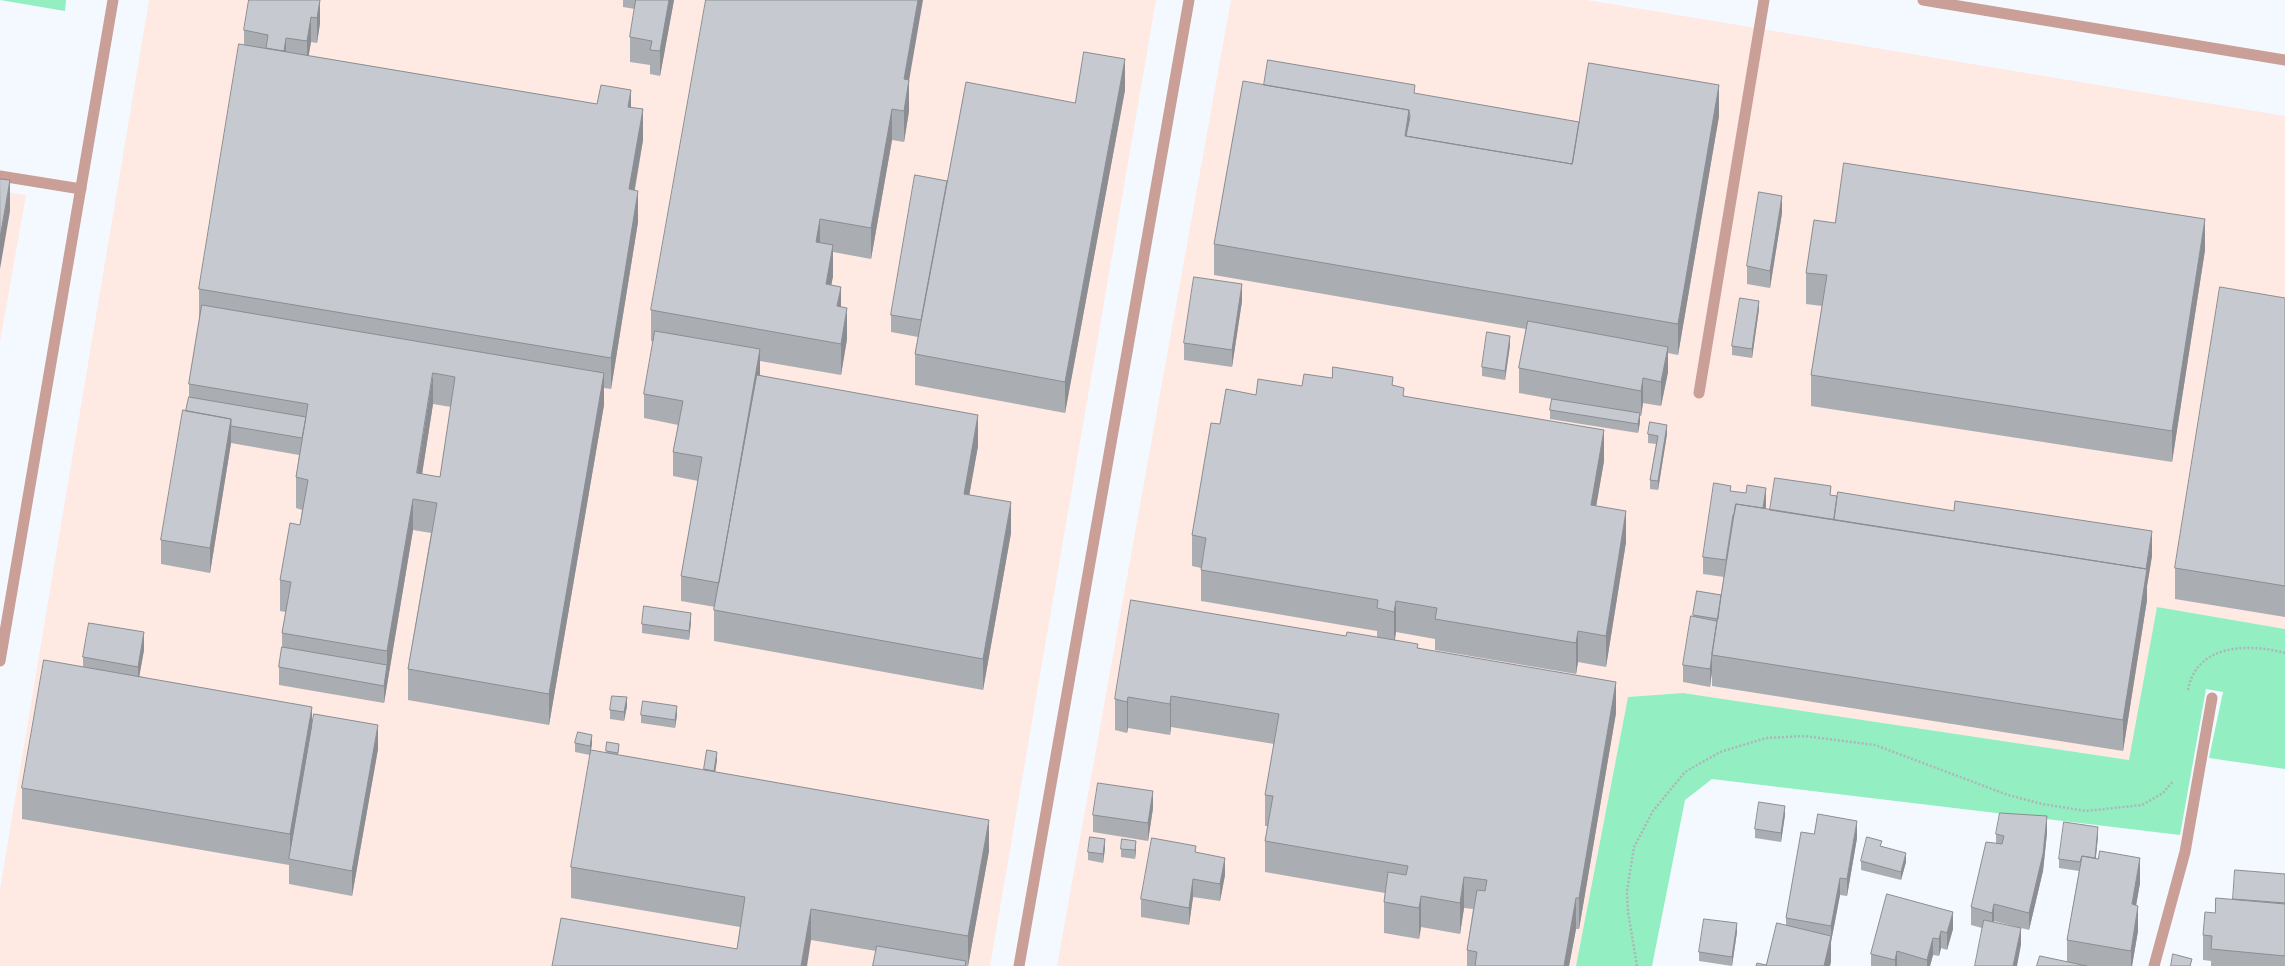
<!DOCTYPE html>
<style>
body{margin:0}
canvas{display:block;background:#f4f9ff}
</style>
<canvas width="2285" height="966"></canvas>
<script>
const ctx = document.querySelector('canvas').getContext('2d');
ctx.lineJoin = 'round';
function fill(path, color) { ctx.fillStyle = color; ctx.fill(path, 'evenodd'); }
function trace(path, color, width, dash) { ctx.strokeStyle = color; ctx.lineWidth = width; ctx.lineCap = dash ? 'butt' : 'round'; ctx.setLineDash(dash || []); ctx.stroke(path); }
fill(new Path2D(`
 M149,0h1007l-166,966h-990v-77z
 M1231,0h356l698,116v513l-128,-22 -27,153 -447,-67 -55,4 -52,269h-519z
 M0,191l26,4 -26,147z`), '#fee9e3');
fill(new Path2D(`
 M0,0h66l-1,11z
 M2157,607l128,22v140l-76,-11 14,-66 -17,-3 -26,146 -468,-56 -27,21 -33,166h-76l52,-269 55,-4 446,67z`), '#93eec2');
trace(new Path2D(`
 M2188,690c8,-46 60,-47 97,-37
 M1637,966l-9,-54 -1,-21 7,-44 19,-36 32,-39 35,-20 46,-14 39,-2 70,9 133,50 34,9 44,7 56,-6 21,-12 10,-12`), '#b0b4b9', 2.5, [2, 2]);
trace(new Path2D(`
 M1699,393l65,-393`), '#c99f97', 11);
trace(new Path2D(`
 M0,176l81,13
 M2154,966l31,-114 27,-154`), '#c99f97', 11);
trace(new Path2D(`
 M1923,0l362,60
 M0,661l113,-661
 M1019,966l170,-966`), '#c99f97', 11);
fill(new Path2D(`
 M320,0v23l-3,20 -6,-1 -3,14 289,48 34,3 12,33 -8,50 3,32 -27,167 -7,-1v17l-55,320 -141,-25v-31l23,-136 -18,-3 -29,173 -105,-18v-18l3,-20v-14l4,-21 -6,-1v-31l20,-55 2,-15 -6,-2v-31l3,-22 -68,-12 -21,130 -49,-9v-24l28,-143v-13l10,-63v-32l45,-244v-15zM433,404l18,3 -11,70 -18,-3z
 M623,0h51l-14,76 -10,-2v-9l-20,-3v-25l5,-28 -12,-2z
 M909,81v30l-5,31 -12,-2 -21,119 -38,-7v24l-2,9 10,22 6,32 -6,36 -81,-14v14l218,71 -9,49 42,38 -28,157 -269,-49v-31l1,-3 -34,-6v-25l17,-95 -25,-5v-24l5,-27 -34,-7v-24l10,-52 -3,-1v-31z
 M1125,90l-60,323 -150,-28v-31l3,-17 -27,-5v-17l56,-134 128,-78z
 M1415,94l164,28 140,-6 -41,239 -10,-2v19l-7,34 -18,-3 -2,13h-1v6l-2,11 -88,-14v-9l2,-11 -33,-6v-25l7,-39 -312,-54v-31z
 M1782,213l-12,75 -23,-4v-18z
 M2205,250l-33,212 -361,-56v-31l11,-69 -16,-2v-31z
 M2285,298v319l-110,-18v-31z
 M1242,301l-10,66 -48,-7v-17z
 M1759,309l-7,49 -20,-3v-9z
 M1510,345l-5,35 -23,-4v-9z
 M1332,378l61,7 11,11 200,65 -8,45 30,36 -20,125 -28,-5 -2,12 -141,-24v-11l-39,-7 -1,8 221,73 -37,216h-3l-7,37h-102v-16l6,-41 -9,-1 -4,26 -39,-7 -2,12 -35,-6v-31l1,-9 -120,-21v-31l3,-15h-3v-31l9,-51 -103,-17 -1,8 -42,-7 -1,5 -12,-3v-31l231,-63 31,1v-6l-176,-30v-33l-9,-2v-31l28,-111 36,-29 46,-9z
 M1648,434h19l-9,56 -8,-1v-9l6,-36 -8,-1z
 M1731,491l35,14v4l4,1 61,-14 321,60 -5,30v14l-24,151 -411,-65v-15l-2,16 -27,-5v-17l10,-49 4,-25 24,4 3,-18 -21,-3v-17z
 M691,622l-2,18 -47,-7v-9z
 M144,650l-5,26 173,50 66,23 -26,147 -63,-12v-19l-267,-46v-31l61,-121v-10z
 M627,706l-3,15 -14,-2v-9z
 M641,715h36l-2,13 -34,-5z
 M607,742l12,2 -1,11 86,15 3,-20 10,10 -2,12 274,79 -21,115h-95l3,-15 -65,-11 -74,9 3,-22 -169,-29v-31l35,-114z
 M575,743l17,1 -2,11 -15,-3z
 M1153,808l-5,33 -55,-9v-17z
 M1785,815l-4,27 -26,-4v-9z
 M2047,833l-4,38 -14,59 -35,-9v1l27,23 -39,-17 -11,-3v-18l25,-64v-9z
 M1814,834l43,4 -10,58 -7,-1 -9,47v19l-1,5h-74l10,-1 20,-40v-7z
 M2098,836l-2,22 44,25 -4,22 2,26 -6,35h-95l30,-4v-22l12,-69 -20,-3v-9z
 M1105,848l-2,15 -15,-3v-8z
 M1121,849l15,1 -1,9 -14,-2z
 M1196,853l29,22 -5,26 -27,-4 -4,28 -48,-8v-18z
 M1861,861l45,1 -5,18 -40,-10z
 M2285,874v92h-74v-5l-8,-1v-25l12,-22 18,-13z
 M1887,894l66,35 -6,21 -6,-2 -2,8 -6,-1 -3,11h-59v-12z
 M1737,932l-5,34 -33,-5v-9z`), '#aaaeb3');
fill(new Path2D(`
 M320,0v23l-3,20v-25z
 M669,0h5l-14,76v-25z
 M918,0h5l-14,81v30l-5,31v-63z
 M311,17v25l-4,24v-25z
 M286,38v24l-2,-11z
 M1125,59v31l-60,323v-31z
 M1719,85v31l-41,239v-31z
 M631,90v31l-3,-14z
 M643,109v31l-14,80v-31z
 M892,109v31l-21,119v-31z
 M1409,110v31l-4,-5z
 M10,180v31l-10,58v-31z
 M638,191v31l-27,167v-31z
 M1782,196v17l-12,75v-17z
 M820,219v31l-4,-8z
 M2205,219v31l-33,212v-31z
 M833,245v31l-7,39v-31z
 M1242,284v17l-10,66v-17z
 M841,287v31l-4,-12z
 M1759,301v8l-7,49v-9z
 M847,308v31l-6,36v-31z
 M1510,336v9l-5,35v-9z
 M1668,347v25l-7,34v-24z
 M760,349v24l-41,235v-25z
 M433,373v31l-15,96 -1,-27z
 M604,373v32l-55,320v-31z
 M1643,378v25l-2,13v-25z
 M1640,413v9l-2,11v-9z
 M978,415v31l-14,79v-31z
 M231,419v24l-21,130v-25z
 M1667,425v9l-9,56v-9z
 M1604,430v31l-13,75v-31z
 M1766,488v17l-5,32v-17z
 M413,499v31l-29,173v-17l3,-21v-14z
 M1011,502v31l-28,157v-31z
 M1626,511v31l-20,125v-31z
 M2152,531v25l-5,30v14l-24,151v-31z
 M1396,601v31l-2,11v-31z
 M691,613v9l-2,18v-9z
 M1717,621l-5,34v16l-2,16v-18z
 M1578,631v31l-2,12v-31z
 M144,632v18l-6,34v-17z
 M1616,682v31l-37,216v-31z
 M1171,696v31l-1,8v-31z
 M627,697v9l-3,15v-9z
 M1128,697v31l-1,5v-31z
 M677,706v9l-2,13v-8z
 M312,707v31l-22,122v-26z
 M378,725v24l-26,147v-25z
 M592,735v9l-2,11v-9z
 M717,752v8l-3,20v-9z
 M1153,791v17l-5,33v-18z
 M1785,806v9l-4,27v-9z
 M2047,816v17l-4,38 -14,59v-17z
 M989,820v31l-21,115v-30z
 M1857,821v17l-10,58v-17z
 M2098,827v9l-4,37v-9z
 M1105,839v9l-2,15v-9z
 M1136,841v9l-1,9v-9z
 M1906,853v9l-5,18v-8z
 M1225,858v17l-5,26v-17z
 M2140,858v25l-8,46v-25z
 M1464,877v31l-4,26v-31z
 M1840,878v17l-9,47v19l-1,5h-6l7,-30v-10z
 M1193,879v18l-4,28v-17z
 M1421,896v31l-2,12v-31z
 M1576,898v31l-7,37h-5z
 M1994,904v17l-2,9v-17z
 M2138,906v25l-6,35h-1v-15z
 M811,909v31l-4,26h-6z
 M1953,912v17l-6,21v-17z
 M1737,923v9l-5,34v-9z
 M2021,928v17l-4,21h-4z
 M1941,931v17l-2,8v-17z
 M1933,938v17l-3,11h-3v-6z
 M1897,951v15h-2v-6z`), '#8b8d92');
const building = new Path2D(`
 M249,0h71l-3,18 -6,-1 -4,24 -21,-3 -2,13 -18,-3 2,-13 -24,-5z
 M636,0h33l-9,51 -10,-1 2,-9 -22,-4z
 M706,0h212l-14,79 5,1 -5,31 -12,-2 -21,119 -51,-9 -4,23 17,3 -7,39 15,3 -4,19 10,2 -6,36 -190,-34z
 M239,44l358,60 4,-19 30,5 -3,17 15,2 -14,80 9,2 -27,167 -412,-69z
 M1084,52l41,7 -60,323 -150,-28 51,-272 109,21z
 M1268,60l147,25 -1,8 165,29 -7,42 -166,-28 4,-19 -1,-7 -145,-25z
 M1589,63l130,22 -41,239 -464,-80 29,-163 166,29 -4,26 167,28z
 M1844,163l361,56 -33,212 -361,-56 16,-100 -21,-2 8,-53 21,3z
 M915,175l32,6 -26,139 -30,-5z
 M0,179l10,1 -10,58z
 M1759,192l23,4 -12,75 -23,-5z
 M1194,277l48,7 -10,66 -48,-7z
 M2220,287l65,11v288l-110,-18z
 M1740,298l19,3 -7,48 -20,-3z
 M202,305l402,68 -55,321 -141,-25 29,-166 -24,-4 -26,152 -105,-18 9,-51 -11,-2 10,-57 10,2 8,-45 -12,-3 12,-73 -119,-20zM433,373l22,4 -15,100 -23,-4z
 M1528,321l140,26 -7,35 -18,-4 -2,13 -122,-23z
 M655,331l105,18 -41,234 -38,-7 21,-119 -29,-5 10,-51 -39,-7z
 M1487,332l23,4 -5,35 -23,-4z
 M1333,367l60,10 -1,8 12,3 -1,8 201,34 -13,75 35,6 -20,125 -28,-5 -2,12 -141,-24 2,-11 -41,-7 -2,11 -17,-4 1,-8 -177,-30 5,-32 -14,-3 19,-112 9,1 6,-35 30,6 2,-16 44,7 2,-12 28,4z
 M757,375l221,40 -14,79 47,8 -28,157 -269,-49z
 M189,397l117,20 -4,21 -71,-12v-7l-45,-8z
 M1552,399l88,14 -2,11 -88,-14z
 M183,410l48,9 -21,129 -49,-8z
 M1650,422l17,3 -9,56 -8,-1 8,-44 -10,-2z
 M1775,478l56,8 -1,9 7,1 -3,24 -64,-10z
 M1714,483l17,3 -1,5 16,2 1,-8 19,3 -3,20 -27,-4 -2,11h-1l-7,45 -23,-3z
 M1838,492l116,19 1,-10 197,30 -6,38 -312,-49z
 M1736,504l411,65 -24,151 -411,-65z
 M1697,591l24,4 -3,24 -25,-4z
 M1131,600l215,36 1,-4 71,12 -1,4 199,34 -37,216h-3l-12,68h-89l2,-14 -10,-2 10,-60 8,1 2,-11 -23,-3 -4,26 -39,-7 -2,12 -35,-6 4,-30 18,3 2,-9 -143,-25 8,-45 -8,-1 14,-81 -108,-18 -1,8 -42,-7 -1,5 -12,-3z
 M644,606l47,7 -2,18 -47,-7z
 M1691,616l26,5 -7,48 -27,-4z
 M89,623l55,9 -6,35 -55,-10z
 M282,647l105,18 -3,21 -105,-19z
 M44,660l268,47 -22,127 -268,-46z
 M612,696l15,1 -3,15 -14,-2z
 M643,701l34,5 -2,14 -34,-5z
 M314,714l64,11 -26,146 -63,-12z
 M578,732l14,3 -2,11 -15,-3z
 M607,742l12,2 -1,9 -12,-2z
 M591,750l398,70 -21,116 -157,-27 -10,57h-249l9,-48 176,31 8,-52 -174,-30z
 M707,750l10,2 -3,19 -10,-2z
 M1098,783l55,8 -5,32 -55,-8z
 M1759,802l26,4 -4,27 -26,-4z
 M2000,813l47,3 -4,38 -14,59 -35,-9 -2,9 -21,-6 15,-65 16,2 2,-8 -8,-2z
 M1818,814l39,7 -10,58 -7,-1 -9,48 -45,-8 15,-86 13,2z
 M2064,822l34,5 -3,31 -13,-2 -2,6 -21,-3z
 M1090,837l15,2 -2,15 -15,-2z
 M1867,837l15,4 -2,5 26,7 -5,19 -40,-11z
 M1152,838l44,8 -1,6 30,6 -5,26 -27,-5 -4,29 -48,-9z
 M1122,839l14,2 -1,9 -14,-1z
 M2100,851l40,7 -8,46 6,2 -7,45 -64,-11 15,-84 16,3z
 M2235,870l50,4v29l-52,-4z
 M1887,894l66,18 -6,21 -6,-2 -2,8 -6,-1 -6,22 -30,-9 -2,9 -24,-6z
 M2216,898l69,6v52l-74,-7 1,-13 -9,-1 2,-23 10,1z
 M1704,919l33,4 -5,34 -33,-5z
 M1984,920l37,8 -8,38h-38z
 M1777,923l54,13 -7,30h-68l1,-3 9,2z
 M877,946l89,15 -1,5h-92z
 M2173,954l19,5 -2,7h-19z
 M2040,956l47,10h-50z`);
fill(building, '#c6cad0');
trace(building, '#8b8d92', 1);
</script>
